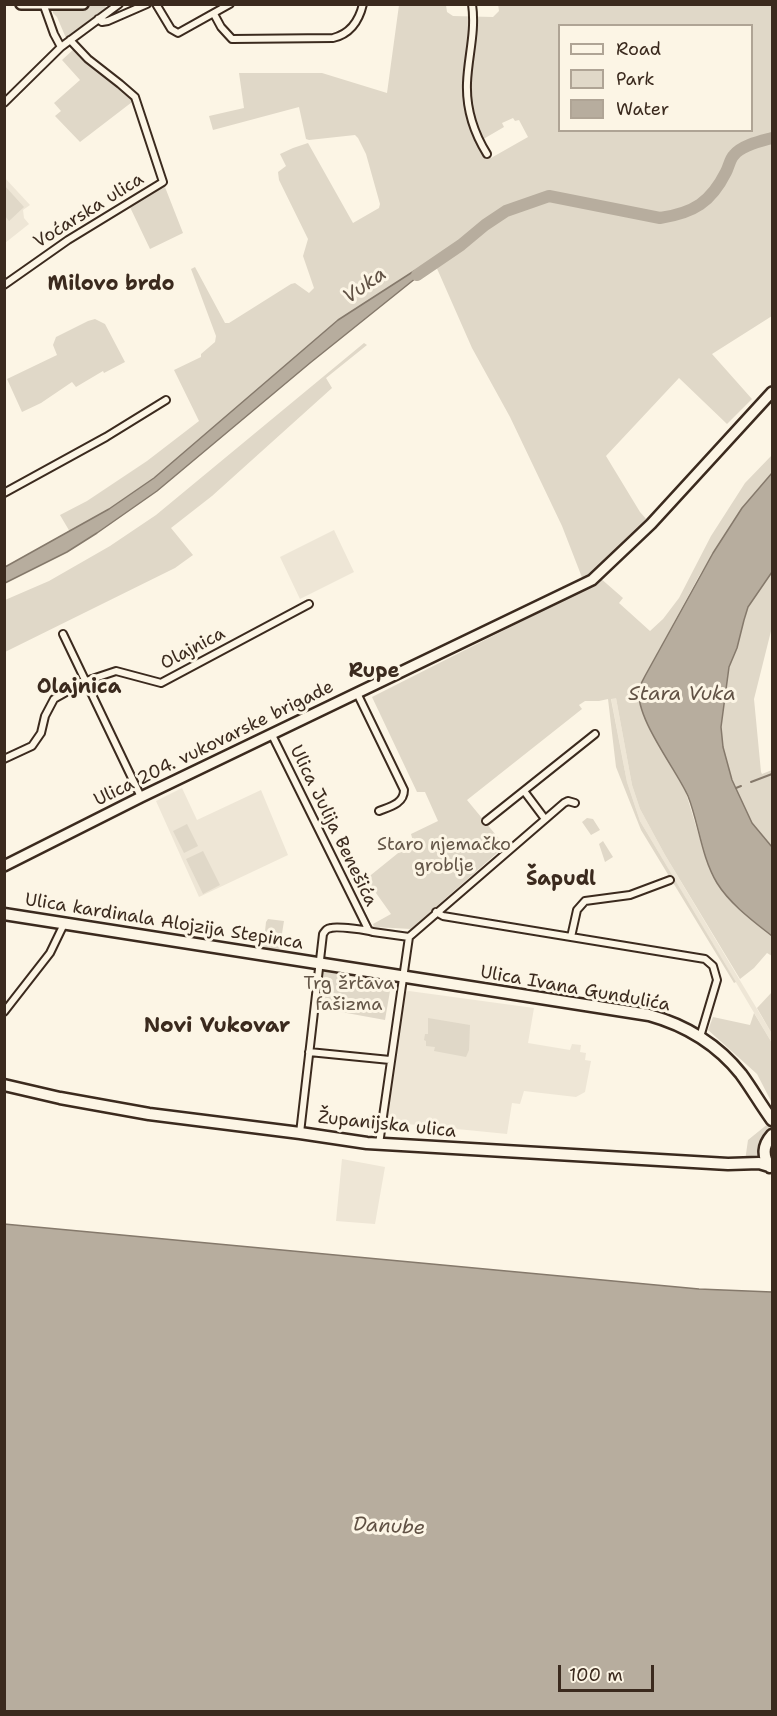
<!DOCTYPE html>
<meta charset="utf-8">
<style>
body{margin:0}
#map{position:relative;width:777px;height:1716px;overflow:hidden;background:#fcf5e5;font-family:"Shantell Sans",sans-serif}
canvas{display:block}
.frame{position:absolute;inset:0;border:6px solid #3b2a1e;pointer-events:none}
.legend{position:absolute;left:558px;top:24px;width:195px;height:108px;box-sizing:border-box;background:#fcf5e5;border:2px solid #afa495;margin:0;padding:8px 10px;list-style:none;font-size:18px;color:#3b2a1e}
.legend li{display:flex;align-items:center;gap:12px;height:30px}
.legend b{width:30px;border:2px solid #afa495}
.scale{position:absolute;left:558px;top:1665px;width:96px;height:27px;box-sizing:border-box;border:3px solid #3b2a1e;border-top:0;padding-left:8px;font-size:18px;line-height:21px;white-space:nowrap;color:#3b2a1e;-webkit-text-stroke:4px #fcf5e5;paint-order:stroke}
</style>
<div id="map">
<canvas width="777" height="1716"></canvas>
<div class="frame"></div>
<ul class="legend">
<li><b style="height:8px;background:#fcf5e5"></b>Road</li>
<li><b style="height:16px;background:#e0d8c8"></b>Park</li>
<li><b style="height:16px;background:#b7ad9e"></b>Water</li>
</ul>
<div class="scale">100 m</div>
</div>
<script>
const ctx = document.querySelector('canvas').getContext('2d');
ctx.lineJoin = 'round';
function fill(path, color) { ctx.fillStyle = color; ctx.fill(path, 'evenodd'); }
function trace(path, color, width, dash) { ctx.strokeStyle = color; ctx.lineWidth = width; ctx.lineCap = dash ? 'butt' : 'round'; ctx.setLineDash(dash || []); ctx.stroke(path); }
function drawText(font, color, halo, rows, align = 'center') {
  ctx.font = font + ' "Shantell Sans",sans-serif'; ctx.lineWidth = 6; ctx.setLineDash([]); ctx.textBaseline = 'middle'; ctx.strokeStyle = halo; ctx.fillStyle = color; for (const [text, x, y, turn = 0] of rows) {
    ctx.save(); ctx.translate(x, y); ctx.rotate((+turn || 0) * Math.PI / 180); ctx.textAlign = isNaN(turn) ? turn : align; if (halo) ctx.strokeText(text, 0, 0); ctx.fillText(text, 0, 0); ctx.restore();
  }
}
fill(new Path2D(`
 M4,177l26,28 -7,5 1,8 5,6 -24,19z
 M334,530l20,42 -54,27 -20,-42z
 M611,698h5l16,87 8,24 25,46 107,179v9l-132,-222 -13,-39z
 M182,788l15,32 64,-30 27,65 -89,42 -43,-96z
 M409,991l125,17 -6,35 42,7 2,-6 9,1 -1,7 6,1 -1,7 6,1 -6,31 -9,5 -52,-6 -4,13 -8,-1 -5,31 -120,-12 18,-130z
 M342,1159l43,8 -10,57 -39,-3z`), '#eee6d6');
fill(new Path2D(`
 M498,4l274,1v311l-60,38 40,45 -25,25 -48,-46 -73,78 34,56 7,8 -49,49 -15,11 -21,-54 -52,-109 -38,-69 -37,-84 -21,7 -76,49 -184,158 -45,31 -39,23 -10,-17 27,-14 60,-40 52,-40 -25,-51 27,-13v-3l14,-12 1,-6 -25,-67 4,-2 30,56h4l62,-39 4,-1 14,10 5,-5 -11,-32 5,-17 -29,-59 -1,-8 8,-6 -6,-12 13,-6 15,-5 45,80 26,-15 1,-4 -14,-50 -8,-16 -3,-3 -46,5 -3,-1 -7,-32 -86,23 -4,-14 35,-8 -5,-35h83l65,20 12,-88h47l1,7 6,4 40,1 6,-6zM560,26h192v104h-192zM513,118l2,3 4,-1 9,17 -37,21 -11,-17 24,-14 -2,-4z
 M105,5l1,3 -40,30 -9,-21 -4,-4v-3l4,-2z
 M76,47l60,52 -56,43 -25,-26 6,-5 -7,-8 26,-23 -18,-20z
 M163,182l20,51 -33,16 -22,-46z
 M4,185l20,22 -15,14 -4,-5z
 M95,319l10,5 20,38 -21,11 -1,-2 -27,16 -4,-5 -31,21 -19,9 -15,-33 50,-24 -4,-10 3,-8 32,-16z
 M364,343l3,2 -41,33 6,10 -120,108 -41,32 22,27 -18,13 -170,84v-52l44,-19 61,-35 46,-31z
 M772,455v18l-30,35 -43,68 -54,100 12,65 29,52 16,53 15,37 13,17 42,36v20l-5,-3 -13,15 -14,11 -75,-124 -25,-46 -8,-24 -16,-87 -5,1 16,83 13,39 96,161 -2,1 -93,-153 -25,-63 -8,-68 -9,2h-14l-6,4 3,4 -115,91 38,46 -94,83 -37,-2 -1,-3 18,-10 -25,-35 47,-38 -2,-7 27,-13 -13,-29h-8l-45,-95 194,-98 10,-9 23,-13 24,21 -4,5 31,28 13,-12 16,-21 32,-62 34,-53z
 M772,572v55l-18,72 7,73 1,2 10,-4v77l-20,-24 -20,-43 -9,-33 -2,-20 8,-60 8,-19 7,-28 4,-13z
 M587,818l6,1 7,11 -9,5 -9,-13z
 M187,824l11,22 -14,7 -11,-22z
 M603,841l10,16 -8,5 -6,-18z
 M203,851l17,34 -17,9 -17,-35z
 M268,919l16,2 -5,31 -16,-2 3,-28z
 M321,971l67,12 2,8 -5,29 -66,-12z
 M772,992v42l-15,-26z
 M754,1013l18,30v60l-15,-29 -49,-44 5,-13 37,8z
 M428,1018l42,7 -1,25 -3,7 -32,-6 1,-4 -9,-1v-5l-2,-1 1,-6h3z
 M769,1123l3,4v4l-11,28 -16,2 3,-21z`), '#e0d8c8');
const water = new Path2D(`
 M431,266l-121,97 -153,128 -60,42 -30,19 -62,31v-16l104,-58 45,-31 184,-158 76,-49z
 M772,473v99l-24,35 -4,13 -7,28 -8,19 -8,60 2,20 9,33 20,43 20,24v89c-19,-15 -42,-32 -55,-53 -16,-27 -18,-59 -29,-87 -12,-27 -53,-78 -49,-107 1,-4 4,-9 6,-13l68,-123 29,-45z
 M4,1224l695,65 73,3v419h-767z`);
fill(water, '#b7ad9e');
trace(water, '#85796b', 1.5);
trace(new Path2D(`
 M751,782l21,-8
 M736,788l5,-2`), '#85796b', 2);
trace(new Path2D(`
 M417,275l44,-30 24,-20 21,-14 43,-15 111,22c34,-5 51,-16 66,-46 3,-6 4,-13 8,-17 8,-10 27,-14 38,-17`), '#b7ad9e', 12);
const street = new Path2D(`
 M156,4l15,25 7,4 52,-29
 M472,4c4,28 -4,52 -5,79 -1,26 7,50 20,71
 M44,6l10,28 7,13
 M214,14l7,13 11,12 101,-1c17,-4 26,-17 30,-34
 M98,19l4,3 6,-1 39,-17
 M4,103l57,-56 58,-43
 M4,285l64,-45 95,-58 -28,-85 -15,-13 -32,-25 -18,-19
 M4,493l102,-56 60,-37
 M63,634l78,163
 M357,693l47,97c0,14 -15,17 -25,21
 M272,735l96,194
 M4,759l28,-13 9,-13 4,-17 9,-17 32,-18 30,-10 45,12 148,-79
 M524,791l21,28
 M486,821l109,-87
 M436,912l7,4 262,43 8,7 4,14 -17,57
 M409,937l155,-134 4,-2 7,2
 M571,937l6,-27 8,-9 45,-6 40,-15
 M4,1012l46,-59 14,-29
 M309,1052l81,8
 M300,1133l23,-199c3,-4 3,-5 8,-6 6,-2 37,2 42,4l36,5 -30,207`);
const secondary = new Path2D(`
 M21,4h62
 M4,866l137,-69 451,-217 59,-56 121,-132`);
const primary = new Path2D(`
 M4,914l645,101c36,10 68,29 92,59 11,15 20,31 31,46
 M4,1085l56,13 89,16 151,19 67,10 361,21 31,-1 10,3
 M770,1167c-8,-11 -7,-22 2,-32`);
trace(street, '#3b2a1e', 10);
trace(secondary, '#3b2a1e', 14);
trace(primary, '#3b2a1e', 15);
trace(street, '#fcf5e5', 6);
trace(secondary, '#fcf5e5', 9);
trace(primary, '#fcf5e5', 10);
drawText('18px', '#3b2a1e', '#fcf5e5', [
 ["Voćarska ulica",89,211,-32],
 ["Olajnica",193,649,-28],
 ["Ulica 204. vukovarske brigade",214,744,-26],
 ["Ulica Julija Benešića",333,826,64],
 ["Ulica kardinala Alojzija Stepinca",164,922,9],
 ["Ulica Ivana Gundulića",575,989,10],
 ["Županijska ulica",387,1125,6]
]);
drawText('18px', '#645648', '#fcf5e5', [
 ["Staro njemačko",444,845],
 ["groblje",444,866],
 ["Trg žrtava",349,984],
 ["fašizma",349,1005]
]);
drawText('bold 20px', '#3b2a1e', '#fcf5e5', [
 ["Milovo brdo",111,285],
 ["Rupe",374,672],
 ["Olajnica",79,688],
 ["Šapudl",561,880]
]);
drawText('italic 20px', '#605144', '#fcf5e5', [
 ["Vuka",365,286,-35],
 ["Stara Vuka",682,695],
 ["Danube",389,1527,3]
]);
drawText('bold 21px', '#3b2a1e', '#fcf5e5', [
 ["Novi Vukovar",217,1027]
]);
</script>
